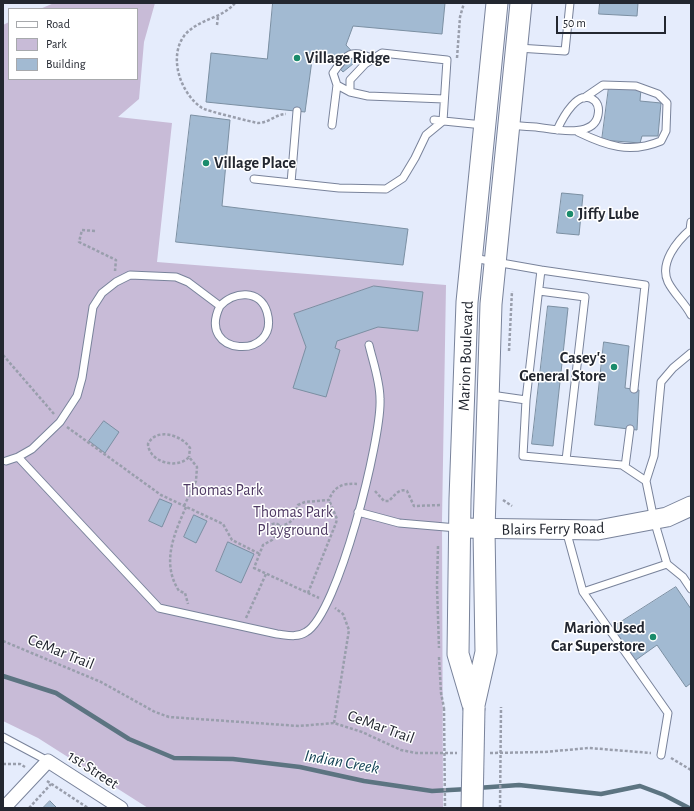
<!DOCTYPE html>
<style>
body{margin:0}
#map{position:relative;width:694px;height:811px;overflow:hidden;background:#e5ecfc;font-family:"Alegreya Sans",sans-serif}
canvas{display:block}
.frame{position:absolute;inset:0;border:4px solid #232730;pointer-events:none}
.legend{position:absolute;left:8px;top:8px;width:130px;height:72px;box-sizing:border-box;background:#fff;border:1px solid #a7a9ac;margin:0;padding:5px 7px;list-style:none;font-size:12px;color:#232730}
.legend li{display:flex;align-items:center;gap:8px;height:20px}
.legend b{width:20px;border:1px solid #a7a9ac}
.scale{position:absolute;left:556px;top:16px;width:110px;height:18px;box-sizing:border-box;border:2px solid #232730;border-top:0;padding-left:5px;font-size:12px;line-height:14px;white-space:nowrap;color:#232730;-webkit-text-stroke:3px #fff;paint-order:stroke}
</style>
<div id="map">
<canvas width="694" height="811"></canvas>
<div class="frame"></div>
<ul class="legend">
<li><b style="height:5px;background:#fff"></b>Road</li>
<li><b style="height:11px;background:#c8bbd7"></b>Park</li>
<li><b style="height:11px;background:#a2bad2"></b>Building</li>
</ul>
<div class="scale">50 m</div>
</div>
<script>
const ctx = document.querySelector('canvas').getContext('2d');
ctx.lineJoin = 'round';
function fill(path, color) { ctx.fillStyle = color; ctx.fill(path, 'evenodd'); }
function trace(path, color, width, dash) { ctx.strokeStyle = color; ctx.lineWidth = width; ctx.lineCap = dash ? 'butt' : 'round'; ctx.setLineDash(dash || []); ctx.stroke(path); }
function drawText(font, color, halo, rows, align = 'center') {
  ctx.font = font + ' "Alegreya Sans",sans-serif'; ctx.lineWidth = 3; ctx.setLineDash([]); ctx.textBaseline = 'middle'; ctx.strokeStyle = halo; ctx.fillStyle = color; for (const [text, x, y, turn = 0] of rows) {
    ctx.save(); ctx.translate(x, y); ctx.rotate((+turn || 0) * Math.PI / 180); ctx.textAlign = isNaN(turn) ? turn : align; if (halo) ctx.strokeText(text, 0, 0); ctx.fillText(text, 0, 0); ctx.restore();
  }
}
fill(new Path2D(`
 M54,3h101l-11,39 -5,57 -21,18 54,6 -15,139 289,23 -4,235 1,288h-295l-110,-70 -35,-17v-696l6,-3v57h128v-70h-97z`), '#c8bbd7');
trace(new Path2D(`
 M3,676l53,17 73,46 45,19 59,1 67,8 64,14 68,10 36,-2
 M477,788l42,-3 82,9 39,-8 24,9 25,13`), '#5c7481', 4.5);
const building = new Path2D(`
 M273,3h172l-3,31 -89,-8 -7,19 13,14 -16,13 -14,-15 -11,4 -6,-1 -7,52 -99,-10 5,-49 56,6z
 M600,3h38l-1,13 -38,-2z
 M609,87l32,2 -1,12 21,2 -3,33h-16l-2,7 -38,-3z
 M191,115l39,5 -8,86 186,23 -5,36 -227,-23z
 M562,193l21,2 -4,40 -22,-2z
 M374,286l49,6 -5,39 -40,-4 -41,14 -2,7 5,2 -14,47 -33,-9 13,-41 -12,-33z
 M548,306l20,2 -15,138 -21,-2z
 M604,342l25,4 -4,42 14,2 -2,40 -42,-5z
 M104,421l15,11 -14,21 -16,-12z
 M160,499l12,5 -10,23 -13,-6z
 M194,515l13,6 -11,22 -12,-6z
 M228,542l26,12 -13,29 -25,-12z
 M676,587l15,22v74l-5,4 -29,-42 -24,17 -23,-33z
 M50,801l7,7h-14z`);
fill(building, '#a2bad2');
trace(building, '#7b8fa2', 1);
const service = new Path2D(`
 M518,48l47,3 5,-48
 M350,92l-13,-7 -4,-12c13,-19 19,-25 40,-14
 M434,120l49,5
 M332,125l5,-40
 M511,125c9,1 17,2 25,2 17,2 58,12 62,-12 1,-5 1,-10 -3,-14 -16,-15 -33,18 -38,29
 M578,132c29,14 52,22 83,9l5,-10 1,-28 -9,-9 -22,-8 -33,-1 -19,13
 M254,179l85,9 47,1 17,-11 12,-20 11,-23 17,-14 4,-61 -65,-7 -17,11 -15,16v12l18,4 76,3
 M291,183l6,-72
 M691,229c-14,12 -32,34 -23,53 6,12 17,21 23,33
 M690,230l1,-8
 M473,258l68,12 -15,130 -35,-5
 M541,270l104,15 -11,104
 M539,291l46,6 -19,163
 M526,400l-3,56 99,9 24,16 8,39 13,44 -84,28 -17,-62
 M18,457l14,-8 28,-27 17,-26 5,-18 11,-71 9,-14 14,-11 14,-7 46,2 12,5 32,24c14,-15 40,-17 47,6 14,49 -72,45 -47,-6
 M6,461l12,-4 141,151 118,26c10,1 20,4 29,-2 32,-18 76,-195 74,-233 0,-18 -7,-37 -11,-54
 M625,467l5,-38
 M646,481l8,-25 7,-74 12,-14 18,-15
 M358,512l41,11 58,5
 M667,564l16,13 8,12
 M583,592l85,121 -7,42
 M3,737l45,24`);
const minor = new Path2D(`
 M4,808l44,-47 73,47`);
const secondary = new Path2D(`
 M459,528l139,2 69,-13 24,-11`);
const primary = new Path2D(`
 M474,705l12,-53 -2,-122 7,-226 30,-301
 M474,708l-16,-54 2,-155 7,-197 30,-299`);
trace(service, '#79839b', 9);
trace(minor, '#79839b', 15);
trace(secondary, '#79839b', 21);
trace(primary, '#79839b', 23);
trace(new Path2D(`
 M235,3c-13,16 -38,16 -51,33 -16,22 -3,58 18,72 5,3 50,14 56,15 11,0 18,-9 28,-9
 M217,25l1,-9
 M457,58l3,-41 4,-14
 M95,231l-13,-1 -3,12 37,18 -1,11
 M509,351l3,-60
 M3,355l51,59
 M67,427l94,68 62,29 9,16 28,14
 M375,491l9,10h5c5,-5 10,-13 18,-10l7,15 28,-1
 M503,500l9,6
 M184,506l12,-25 1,-14 -8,-10c-12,13 -40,5 -41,-13 8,-17 34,-9 42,4l-1,9
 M186,507c-12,27 -25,56 -7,84l6,2 3,11
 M269.5 529a5.5 5.5 0 1 1 11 0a5.5 5.5 0 1 1-11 0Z
 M280,527l9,-4 4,-4 5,-14 7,-3 24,-2c5,-14 14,-17 28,-16
 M275,535l-3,5 -9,5 -9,23 65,30
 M438,546l-1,40 2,62
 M308,593l28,-70 1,-4 -8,-19
 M246,618l20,-44
 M3,641l98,41 54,30 14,5 130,9 35,-3 28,9 39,18 15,3h41
 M439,657l2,36 3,15
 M334,723l15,-93 -6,-16 -8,-6
 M490,753l54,-1 45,-4 62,5
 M671,758l20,12
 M3,764h17l5,3
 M47,781l41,27
 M29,808l22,-24`), '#999eac', 2.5, [3, 2]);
trace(service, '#fff', 7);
trace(minor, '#fff', 13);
trace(secondary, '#fff', 19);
trace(primary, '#fff', 21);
const primaryBridge = new Path2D(`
 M472,808l2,-100`);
trace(primaryBridge, '#79839b', 23, []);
trace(new Path2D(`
 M444,708l1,100
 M500,808l1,-101`), '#999eac', 2.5, [3, 2]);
trace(primaryBridge, '#fff', 21);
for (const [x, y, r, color] of [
 [297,58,4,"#1a8b6b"],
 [206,163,4,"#1a8b6b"],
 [570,214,4,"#1a8b6b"],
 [614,367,4,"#1a8b6b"],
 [653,637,4,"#1a8b6b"]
]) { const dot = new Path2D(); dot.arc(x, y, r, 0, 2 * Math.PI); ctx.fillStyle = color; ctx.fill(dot); trace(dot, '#fff', 1.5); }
drawText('bold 16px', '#232730', '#fff', [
 ["Village Ridge",305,58],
 ["Village Place",214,163],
 ["Jiffy Lube",578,214],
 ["Casey's",606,358,"right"],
 ["General Store",606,376,"right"],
 ["Marion Used",645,628,"right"],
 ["Car Superstore",645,646,"right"]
], 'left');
drawText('16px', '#232730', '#fff', [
 ["Marion Boulevard",466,356,-88],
 ["Blairs Ferry Road",553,529,-1],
 ["CeMar Trail",61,652,22],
 ["CeMar Trail",381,727,20],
 ["1st Street",93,770,33]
]);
drawText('16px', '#4e3963', '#fff', [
 ["Thomas Park",223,490],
 ["Thomas Park",293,512],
 ["Playground",293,530]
]);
drawText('italic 17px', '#164557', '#fff', [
 ["Indian Creek",342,762,10]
]);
</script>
